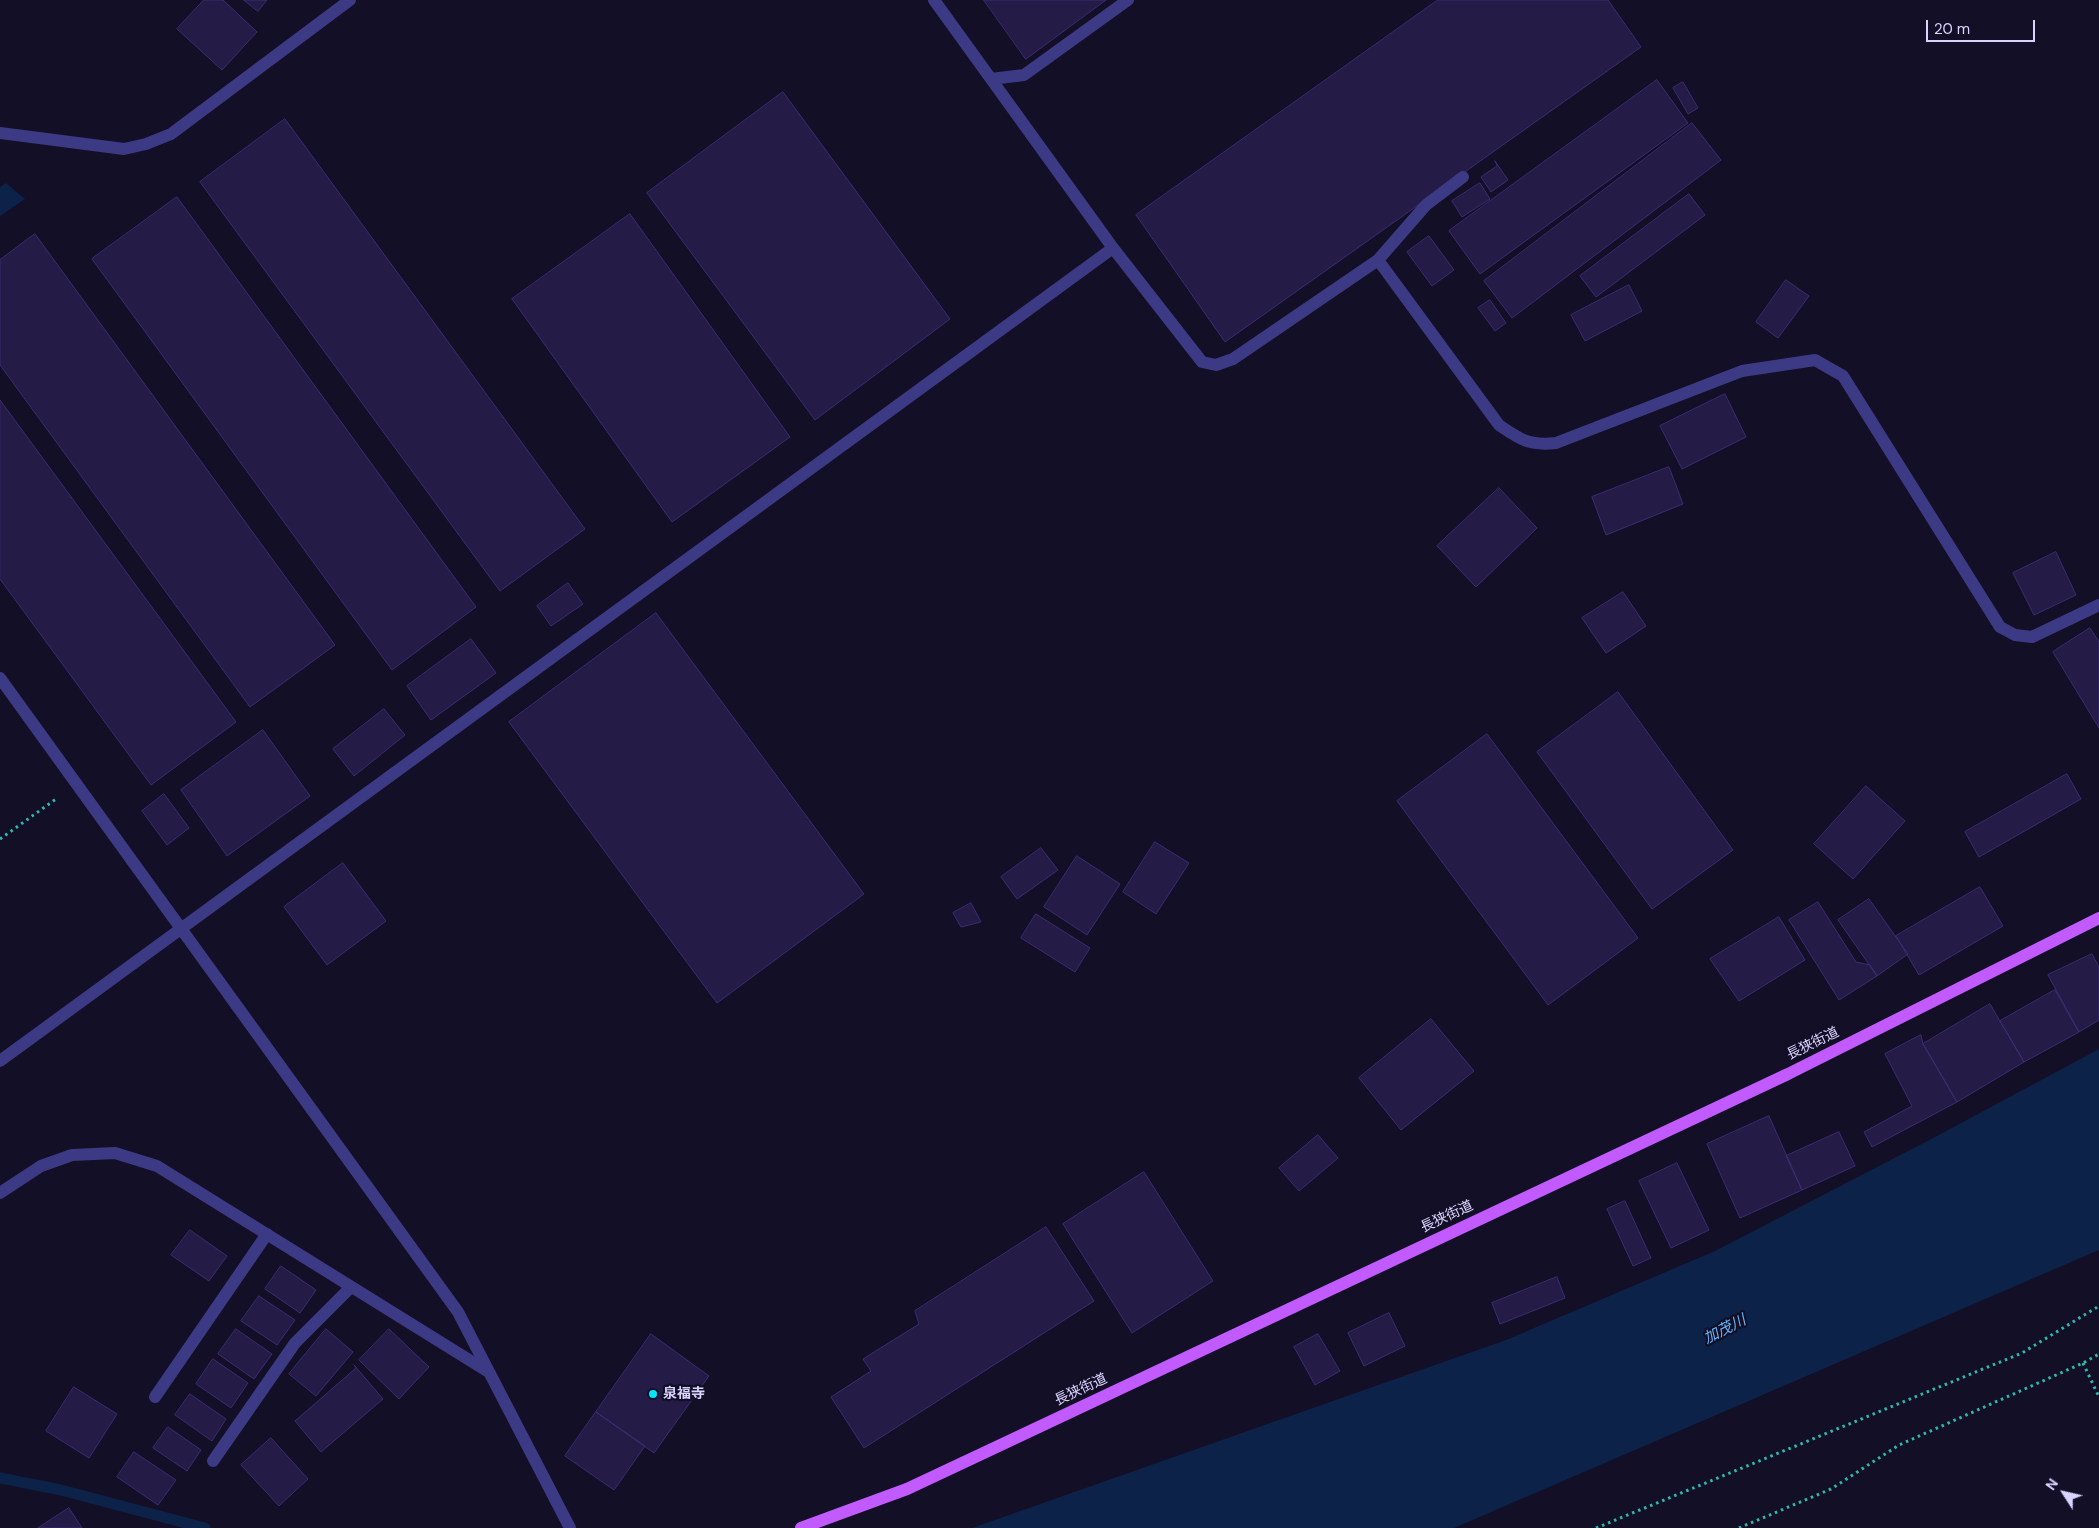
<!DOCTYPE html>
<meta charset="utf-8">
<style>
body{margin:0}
#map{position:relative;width:2099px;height:1528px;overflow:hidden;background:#130f26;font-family:"DM Sans",sans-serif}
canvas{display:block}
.north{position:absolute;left:2039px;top:1468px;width:50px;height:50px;-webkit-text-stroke:4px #130f26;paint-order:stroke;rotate:305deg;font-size:14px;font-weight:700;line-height:20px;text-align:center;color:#d9d4ff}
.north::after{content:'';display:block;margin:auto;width:18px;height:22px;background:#d9d4ff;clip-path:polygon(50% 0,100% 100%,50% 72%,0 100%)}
.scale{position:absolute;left:1926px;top:20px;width:109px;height:22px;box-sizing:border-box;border:2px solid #d9d4ff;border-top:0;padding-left:6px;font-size:15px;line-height:18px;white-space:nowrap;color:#d9d4ff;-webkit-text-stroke:4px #130f26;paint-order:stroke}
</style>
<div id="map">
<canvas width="2099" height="1528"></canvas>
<div class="north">N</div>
<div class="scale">20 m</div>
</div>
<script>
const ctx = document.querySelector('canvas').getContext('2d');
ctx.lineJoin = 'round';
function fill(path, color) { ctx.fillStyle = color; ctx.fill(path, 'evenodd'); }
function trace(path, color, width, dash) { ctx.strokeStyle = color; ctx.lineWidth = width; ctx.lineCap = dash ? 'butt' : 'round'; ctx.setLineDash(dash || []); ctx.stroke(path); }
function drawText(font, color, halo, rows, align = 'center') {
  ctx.font = font + ' "DM Sans","Noto Sans JP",sans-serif'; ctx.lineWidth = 4.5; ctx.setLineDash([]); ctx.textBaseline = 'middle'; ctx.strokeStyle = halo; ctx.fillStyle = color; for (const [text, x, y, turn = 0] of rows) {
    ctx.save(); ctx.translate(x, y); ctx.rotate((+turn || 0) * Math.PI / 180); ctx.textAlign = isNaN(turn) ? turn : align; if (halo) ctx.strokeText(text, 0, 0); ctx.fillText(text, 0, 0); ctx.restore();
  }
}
fill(new Path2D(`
 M6,183l19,16 -25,17v-29z
 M2099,1049v201l-645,278h-482l534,-188 209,-89 220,-114z`), '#0c2248');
trace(new Path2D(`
 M0,1478l61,12 144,38`), '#0c2248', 11);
const building = new Path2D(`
 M204,0h19l34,32 -35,38 -45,-41z
 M244,0h23l-9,11z
 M984,0h122l-80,59z
 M1438,0h170l33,47 -416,295 -89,-127z
 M1657,80l31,43 -208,151 -31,-43z
 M1683,82l15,26 -10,6 -15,-26z
 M783,92l167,227 -135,101 -168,-227z
 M285,119l300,410 -85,62 -300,-409z
 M1692,123l29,37 -209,158 -28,-37z
 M1495,161l13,19 -17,12 -10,-15 16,-11z
 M1480,183l10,16 -28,18 -10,-16z
 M1689,194l16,21 -109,82 -16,-21z
 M177,197l299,410 -84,63 -300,-411z
 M630,214l160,223 -118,85 -160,-223z
 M35,234l300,411 -85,62 -250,-342v-105z
 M1429,236l25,34 -22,16 -25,-34z
 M1786,280l23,16 -31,42 -22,-16z
 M1629,285l13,26 -57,30 -14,-26z
 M1490,300l16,23 -11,8 -17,-23z
 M1725,394l21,43 -64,32 -22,-43z
 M0,400l236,322 -85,63 -151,-206z
 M1669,467l14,37 -77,31 -14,-38z
 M1499,488l38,40 -61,59 -39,-41z
 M2056,552l20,43 -42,20 -21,-42z
 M568,583l15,21 -32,22 -14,-20z
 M1623,592l23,34 -40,27 -24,-35z
 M656,613l208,281 -147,109 -208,-281z
 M2090,628l9,14v86l-46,-76z
 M471,639l25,34 -65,47 -24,-34z
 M1618,692l115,158 -81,59 -115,-157z
 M384,709l21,26 -51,41 -21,-27z
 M263,730l47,66 -83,60 -46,-66z
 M1487,734l151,204 -90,67 -151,-204z
 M2067,774l14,25 -102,58 -14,-25z
 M1866,786l39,35 -52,58 -39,-35z
 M164,794l25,34 -22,17 -25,-34z
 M1155,842l34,21 -33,51 -33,-22z
 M1041,848l17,22 -41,29 -16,-22z
 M1077,856l43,28 -33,51 -43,-28z
 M343,863l43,58 -59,44 -43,-58z
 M1980,887l23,39 -84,49 -23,-39z
 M1869,899l39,55 -31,22 -39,-56z
 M1818,902l38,60 14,3 7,11 -38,24 -50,-80z
 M971,903l10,19 -20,5 -8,-14z
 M1036,914l54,34 -15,24 -54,-34z
 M1779,917l26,43 -66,41 -29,-42z
 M2092,954l7,13v53l-20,12 -31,-57z
 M2055,990l24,42 -55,30 -24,-41z
 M1990,1004l34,58 -67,40 -34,-58z
 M1431,1019l43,52 -73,59 -42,-52z
 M1921,1035l2,9 34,58 -85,45 -8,-15 48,-26 -27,-52z
 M1769,1116l33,74 -62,28 -33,-74z
 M1839,1132l16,34 -53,24 -16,-34z
 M1318,1135l20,23 -39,33 -20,-23z
 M1677,1163l32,67 -38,18 -32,-67z
 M1144,1172l69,109 -81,52 -69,-109z
 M1625,1201l26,57 -18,8 -26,-57z
 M1046,1227l48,74 -230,147 -33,-51 40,-26 -8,-12 56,-35 -4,-13z
 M190,1230l37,26 -18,25 -38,-26z
 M281,1266l35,24 -16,23 -35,-24z
 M1557,1277l8,21 -65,26 -8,-21z
 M259,1296l36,24 -18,25 -36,-24z
 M1389,1313l16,33 -41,20 -16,-33z
 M236,1329l36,25 -18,25 -36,-25z
 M326,1329l27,23 -37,44 -27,-22z
 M389,1329l40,38 -30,32 -40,-39z
 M651,1334l58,42 -55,77 -58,-41z
 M1318,1334l22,37 -25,14 -21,-38z
 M213,1359l35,24 -17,25 -35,-24z
 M354,1365l29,34 -62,53 -26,-31 61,-53z
 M74,1387l43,27 -28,44 -43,-27z
 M190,1394l36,25 -14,22 -37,-26z
 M596,1412l49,34 -31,44 -49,-34z
 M168,1427l33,23 -14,21 -34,-23z
 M271,1438l37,41 -29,27 -38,-41z
 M134,1452l42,28 -18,25 -41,-28z
 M69,1508l13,20h-44z`);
fill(building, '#241b47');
trace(building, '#3b2d73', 1);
trace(new Path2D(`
 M0,839l56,-40
 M2083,1363l16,34
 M1596,1528l426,-175 77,-47
 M1739,1528l92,-39 68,-44 184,-82 16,-9`), '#2fb8b0', 3, [2.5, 4]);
trace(new Path2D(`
 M934,0l179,248 89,114 14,3 17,-6 145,-99 48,-55 37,-28
 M991,79l33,-4 104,-75
 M0,133l124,16 22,-5 25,-10 179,-134
 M1378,260l121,165c22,15 30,21 57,18l186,-72 73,-11 28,16 157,251 15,8 17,2 67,-32
 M0,678l458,634 112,216
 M0,1061l1113,-813
 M0,1193l41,-27 31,-11 43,-2 42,13 330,205
 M155,1397l112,-163
 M213,1461l82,-118 56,-56`), '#3d3a85', 12);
trace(new Path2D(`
 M801,1528l106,-39 83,-39 798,-376 311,-156`), '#c25bff', 12);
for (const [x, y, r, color] of [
 [653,1394,5,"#00e5ff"]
]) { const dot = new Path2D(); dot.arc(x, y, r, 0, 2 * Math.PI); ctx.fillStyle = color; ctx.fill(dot); trace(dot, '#130f26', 2); }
drawText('14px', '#d9d4ff', '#130f26', [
 ["長狭街道",1813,1044,-26],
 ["長狭街道",1447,1217,-25],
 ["長狭街道",1081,1390,-25]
]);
drawText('bold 14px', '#d9d4ff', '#130f26', [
 ["泉福寺",663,1394]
], 'left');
drawText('italic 15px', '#62b6ff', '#130f26', [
 ["加茂川",1725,1330,-27]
]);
</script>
